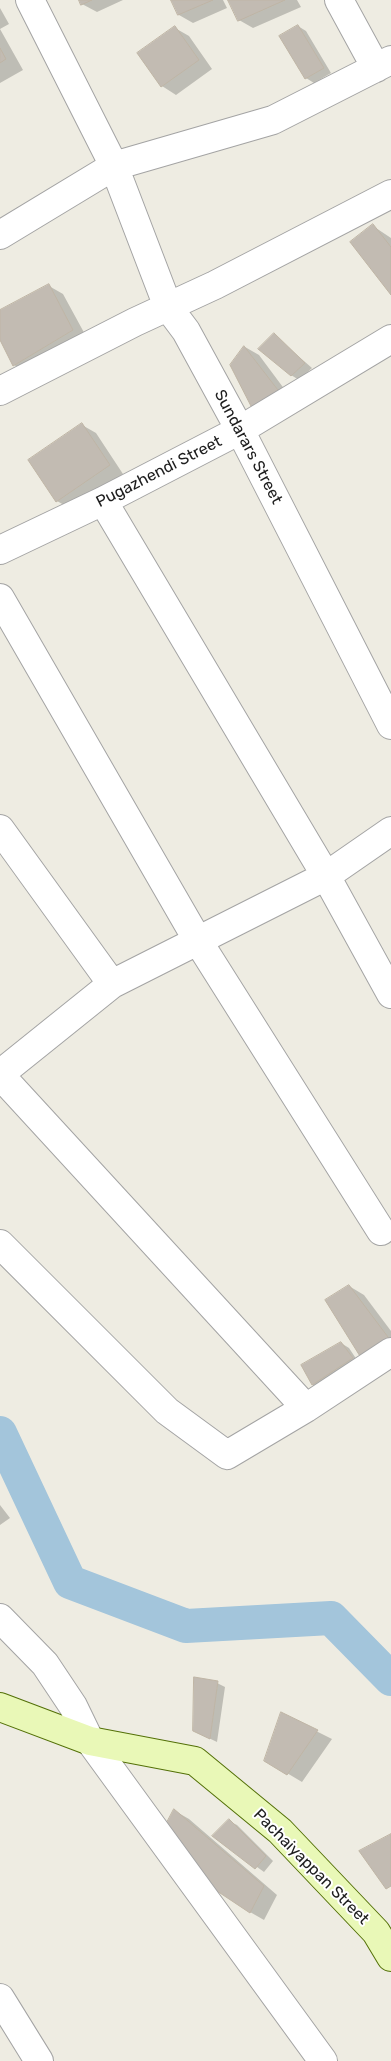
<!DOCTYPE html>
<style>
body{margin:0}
canvas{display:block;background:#eeece2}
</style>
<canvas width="391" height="2061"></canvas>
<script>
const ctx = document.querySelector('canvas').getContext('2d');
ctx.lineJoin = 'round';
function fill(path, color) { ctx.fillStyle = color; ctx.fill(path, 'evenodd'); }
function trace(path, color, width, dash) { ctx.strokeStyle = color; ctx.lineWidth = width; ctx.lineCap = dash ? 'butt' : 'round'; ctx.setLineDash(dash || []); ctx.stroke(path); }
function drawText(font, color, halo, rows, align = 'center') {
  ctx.font = font + ' Rubik,sans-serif'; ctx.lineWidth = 4; ctx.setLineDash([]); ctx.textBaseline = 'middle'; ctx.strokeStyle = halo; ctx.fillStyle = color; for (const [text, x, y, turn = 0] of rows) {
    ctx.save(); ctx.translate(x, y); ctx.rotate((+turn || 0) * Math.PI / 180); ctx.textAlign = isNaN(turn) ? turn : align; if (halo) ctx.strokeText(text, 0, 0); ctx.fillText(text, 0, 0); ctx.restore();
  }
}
fill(new Path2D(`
 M81,0h42l-26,12 -15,-8z
 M173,0h50l4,8 -34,15 -14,-8z
 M229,0h68l4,7 -48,21 -14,-8z
 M0,8l9,16 -9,5 23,41 -23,13z
 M298,26l8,5 25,42 -17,10 -8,-5 -25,-42z
 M175,28l14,8 23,33 -36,26 -14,-9 -23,-33z
 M373,226l18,12v55z
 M49,286l14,8 24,44 -59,35 -14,-8 -14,-28v-26z
 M274,335l38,33 -13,12 -8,-5z
 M245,347l14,8 35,47 -26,16z
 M82,425l14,8 27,41 -52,35 -14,-8z
 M349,1286l15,9 27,36v29z
 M341,1343l8,5 10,15 -39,26 -7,-4 -10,-19z
 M0,1505l10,13 -10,7z
 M217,1683l8,4 -8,55 -23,-11z
 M282,1714l50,25 -30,43 -37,-22z
 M175,1811l14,8 88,76 -13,25 -14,-8z
 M229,1821l8,4 36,36 -9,11 -50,-36z`), '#0003');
trace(new Path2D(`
 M0,1433l70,149 116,44 145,-8 60,61`), '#a3c5db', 34);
const building = new Path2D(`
 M79,0h13l-11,5z
 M171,0h42l-35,15z
 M228,0h57l-47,21z
 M298,25l26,43 -19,11 -26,-43z
 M175,26l24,34 -38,27 -24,-34z
 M0,48l6,11 -6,4z
 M373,224l18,23v48l-41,-53z
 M49,284l24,46 -60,36 -13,-26v-30z
 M274,333l31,30 -14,13 -33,-27z
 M244,346l37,48 -28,16 -23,-45z
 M82,423l28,42 -54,37 -28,-42z
 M349,1285l42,56 -28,20 -38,-61z
 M341,1342l12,16 -41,27 -11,-20z
 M194,1677l24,4 -8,58 -17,-8z
 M281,1712l37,18 -31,45 -23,-14z
 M174,1809l90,77 -14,27 -54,-36 -33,-47z
 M229,1819l37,37 -11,13 -43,-33z
 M391,1834v52l-5,3 -27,-38z`);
fill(building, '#c2bbb2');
trace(building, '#bfb5a5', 1);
const minor = new Path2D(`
 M30,0l84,166 54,141 18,24 54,99 151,295
 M339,0l37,68
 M0,235l114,-69 159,-46 118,-60
 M0,391l135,-69 80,-37 176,-91
 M103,501l223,375 65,118
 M0,550l103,-49 137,-71 151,-91
 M0,598l198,343 183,290
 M0,829l112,155
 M0,1074l112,-90 214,-108 65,-45
 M0,1075l306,333
 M0,1244l167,167 60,44 79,-47 85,-56
 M0,1618l45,46 28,42 17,35 233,320
 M0,1998l39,63`);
const secondary = new Path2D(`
 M0,1707l90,34 105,20 85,70 96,101 15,25`);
trace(minor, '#a4a4a4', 30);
trace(secondary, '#537007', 30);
trace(minor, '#fff', 28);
trace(secondary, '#e9f8b7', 28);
drawText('16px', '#1d1d1d', '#fff', [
 ["Sundarars Street",248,447,62],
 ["Pugazhendi Street",159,472,-27],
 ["Pachaiyappan Street",311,1867,45]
]);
</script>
